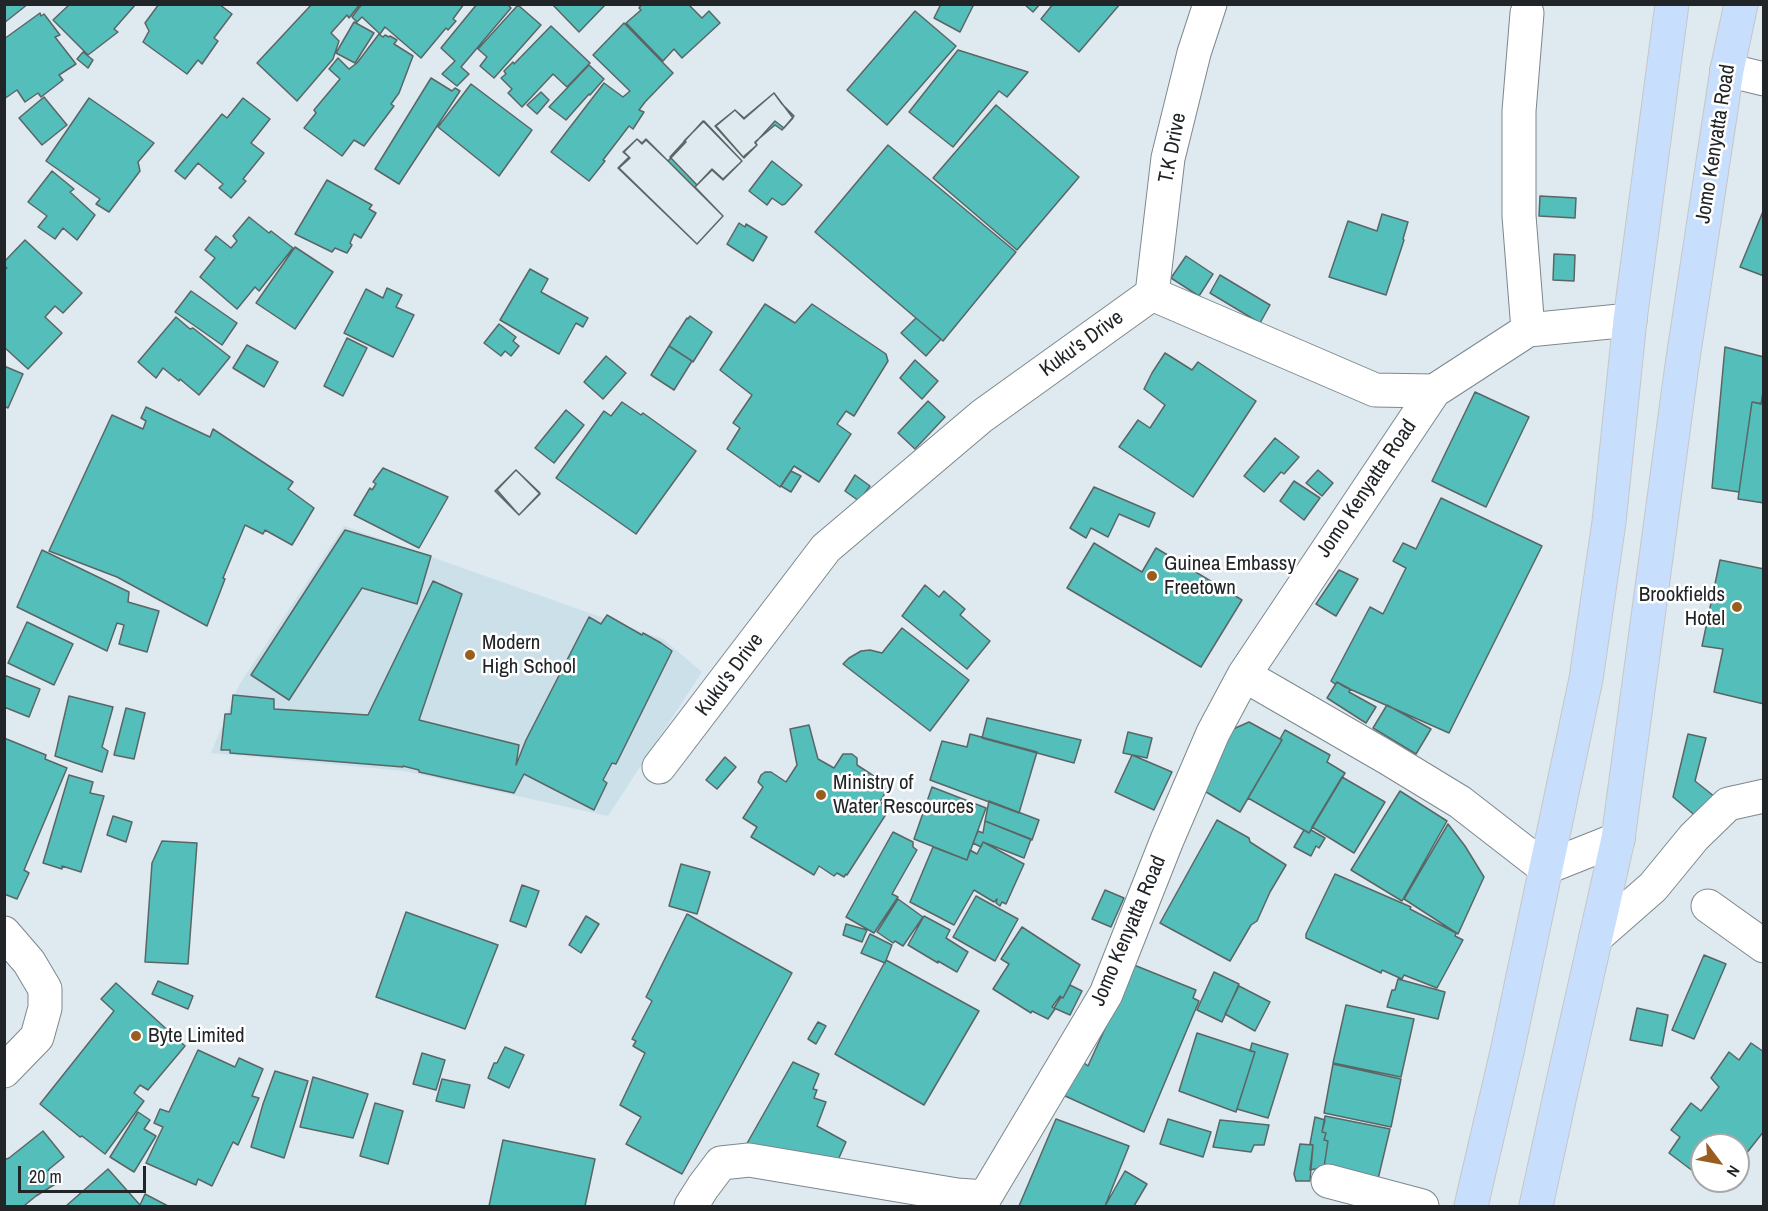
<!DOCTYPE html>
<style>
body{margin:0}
#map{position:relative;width:1768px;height:1211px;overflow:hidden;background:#deeaf0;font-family:"Archivo Narrow",sans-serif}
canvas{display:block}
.frame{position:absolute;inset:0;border:6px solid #212527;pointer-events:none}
.north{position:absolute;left:1690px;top:1133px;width:60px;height:60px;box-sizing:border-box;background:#fff;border:2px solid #a6a8a9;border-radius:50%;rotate:122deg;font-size:16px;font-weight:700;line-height:24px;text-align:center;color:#212527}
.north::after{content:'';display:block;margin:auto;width:21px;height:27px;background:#995e1e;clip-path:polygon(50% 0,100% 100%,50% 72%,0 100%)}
.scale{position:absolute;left:18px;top:1166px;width:128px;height:27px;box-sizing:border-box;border:3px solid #212527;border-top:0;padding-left:8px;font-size:18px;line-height:21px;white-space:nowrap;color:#212527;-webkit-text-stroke:4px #fff;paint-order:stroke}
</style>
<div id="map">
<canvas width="1768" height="1211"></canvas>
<div class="frame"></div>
<div class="north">N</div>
<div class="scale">20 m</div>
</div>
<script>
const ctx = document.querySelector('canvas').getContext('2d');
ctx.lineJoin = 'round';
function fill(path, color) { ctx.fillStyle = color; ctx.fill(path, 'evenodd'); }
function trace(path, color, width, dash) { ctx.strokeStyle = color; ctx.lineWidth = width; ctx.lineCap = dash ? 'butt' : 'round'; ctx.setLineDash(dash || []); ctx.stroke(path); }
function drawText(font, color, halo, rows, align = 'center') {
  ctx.font = font + ' "Archivo Narrow",sans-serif'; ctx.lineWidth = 5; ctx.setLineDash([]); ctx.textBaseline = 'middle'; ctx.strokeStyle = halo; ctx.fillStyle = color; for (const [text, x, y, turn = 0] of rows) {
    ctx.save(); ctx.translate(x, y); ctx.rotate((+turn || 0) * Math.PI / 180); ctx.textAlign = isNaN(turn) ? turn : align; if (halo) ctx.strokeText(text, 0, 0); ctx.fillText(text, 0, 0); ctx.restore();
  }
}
fill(new Path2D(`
 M344,526l319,113 39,33 -94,144 -204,-45 -193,-18 28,-68z`), '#cce0e9');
const building = new Path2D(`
 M4,4h24l-24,19z
 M70,4h66l-22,25 4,3 -30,23 -35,-35z
 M159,4h60l13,10 -18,24 4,3 -16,23 -4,-4 -11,14 -44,-32 6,-11 -4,-8z
 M312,4h48l-11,14 -2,-3 -16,18 8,8 -6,18 -36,42 -40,-38z
 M362,4h102l-11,15 3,2 -8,9 -2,-2 -25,30 -36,-31 -5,7 -18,-17 -5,5 -5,-5z
 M477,4h30l4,4 -50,59 8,7 -12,12 -15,-12 13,-13 -14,-13z
 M552,4h54l-27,28z
 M688,4l14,14 7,-7 11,12 -38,35 -8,-9 -11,12 -37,-38 15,-13 -2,-2 3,-4z
 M941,4h33l-14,28 -26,-14z
 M1024,4h16l-7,8z
 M1053,4h67l-41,48 -38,-33z
 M518,5l23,20 -47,53 -14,-12 7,-9 -9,-8z
 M915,11l41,35 -69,79 -40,-35z
 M40,13l1,3 3,-2 16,21 -5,2 21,27 -17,11 4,5 -22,17 -3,-4 -13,9 -8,-12 -13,9v-60z
 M354,22l20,11 -19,30 -19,-10z
 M624,23l49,50 -28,29 -6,8 5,2 -11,17 -4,-3 -26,34 2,1 -16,20 -38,-29 53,-69 19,14 7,-6 -37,-36z
 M551,26l39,37 -23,24 -14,-13 -31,33 -14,-14 4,-4 -11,-11 5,-4 -2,-3 9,-9 1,2z
 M379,34l4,3 2,-2 4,2 1,-1 7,4 -3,4 19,12 -14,37 -8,11 3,2 -30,40 -10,-6 -12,16 -38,-28 12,-15 -2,-3 26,-31 -11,-10 9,-11 11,11 8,-6z
 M958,50l70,22 -21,25 -8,-6 -46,56 -44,-35z
 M83,52l10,8 -5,8 -11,-9z
 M589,65l15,14 -14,16 -1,-1 -23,26 -17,-13z
 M431,78l21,13 3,-3 5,3 -61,93 -24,-15z
 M471,84l61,46 -33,46 -61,-49z
 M541,92l8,8 -12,14 -10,-9z
 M774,93l19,25 -9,10 -9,-7 -20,22 2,2 -13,13 -28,-32 19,-16 9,9z
 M774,93l8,11 12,12 -12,14 -7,-5 -20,17 2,3 -14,12 -28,-31 20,-16 9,8z
 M44,97l23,28 -25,20 -23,-27z
 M89,98l65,45 -16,19 2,9 -31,41 -13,-8 4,-5 -54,-38z
 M243,98l27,21 -19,24 13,10 -21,26 3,2 -15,17 -12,-10 4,-4 -25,-21 -13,16 -10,-8 47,-57 5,4z
 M996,105l83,72 -62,73 -84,-72z
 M703,121l39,40 -19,19 -11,-10 -15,15 -27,-28z
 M704,121l38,40 -19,18 -11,-10 -17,18 28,29 -26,28 -78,-76 11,-10 -6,-6 13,-13 5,5 4,-4 22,21 18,-19 -2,-1z
 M637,139l5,4 4,-4 77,77 -26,28 -79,-76 11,-11 -6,-5z
 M888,145l128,107 -73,89 -128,-109z
 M772,161l30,24 -17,19 -3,1 -10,-7 -5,7 -18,-14z
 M52,171l22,18 -4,3 25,23 -18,25 -14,-12 -8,11 -17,-12 9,-11 -19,-14z
 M327,180l45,25 -3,4 7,4 -15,25 -7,-4 -4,9 2,2 -5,8 -12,-5 -3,4 -37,-18z
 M1540,196l36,2 -1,20 -36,-2z
 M1764,209v67l-24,-9z
 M1382,214l26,8 -5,17 1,1 -18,55 -57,-18 19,-56 29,10z
 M249,217l20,16 2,-2 22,17 -34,43 -4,-4 -18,22 -37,-32 15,-19 -10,-8 11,-14 15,12 6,-7 -4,-5z
 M739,223l6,4 1,-3 21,13 -14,24 -26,-17z
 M25,240l57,53 -19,20 -8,-7 -10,11 17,16 -34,36 -24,-22v-77l3,-2 -3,-2v-4z
 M295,247l38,25 -38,57 -39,-26z
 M1554,254l21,1 -1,26 -21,-1z
 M1186,256l27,18 -14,22 -28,-18z
 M530,269l18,10 -7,13 47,26 -5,9 -7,-4 -17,31 -59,-34z
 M1220,275l50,30 -10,18 -50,-30z
 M387,288l15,7 -6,12 18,8 -21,42 -49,-24 22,-44 17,9z
 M191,291l46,32 -15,22 -47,-33z
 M765,304l30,19 17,-19 74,50 2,7 -34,55 -8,-5 -9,13 14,10 -32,48 -25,-16 -14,21 -53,-38 13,-21 -7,-5 19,-28 -32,-25z
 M690,316l22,16 -19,30 -24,-16 18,-28 1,1z
 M176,317l14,12 3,-1 37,29 -31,38 -19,-16 -1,2 -16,-13 -7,10 -18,-16z
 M916,318l25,21 -15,17 -25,-23z
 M499,324l17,13 -3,4 6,5 -8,10 -6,-5 -4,5 -17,-13z
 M347,338l20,10 -24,48 -19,-10z
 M247,345l31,17 -14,25 -31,-19z
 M669,346l23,15 -18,29 -23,-15z
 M1725,347l39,10v29l-3,18 -9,-2 -13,90 -27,-4z
 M1165,353l27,17 6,-8 58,39 -63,96 -74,-50 19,-27 12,8 15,-23 -21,-16 8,-16z
 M606,356l20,17 -23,26 -19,-17z
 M915,360l23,21 -16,18 -22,-21z
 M4,366l19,8 -15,34 -4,-2z
 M1475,392l54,25 -43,90 -54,-26z
 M928,401l17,16 -30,32 -17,-16z
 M622,402l19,13 2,-2 53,38 -60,83 -80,-56 48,-67 7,5z
 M1752,402l12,2v99l-26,-4z
 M146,407l64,30 3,-8 80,53 -5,7 26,19 -22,37 -27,-15 -2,4 -18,-9 -22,53 2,1 -18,47 -90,-49 -68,-26 63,-136 31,14 3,-8 -5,-3z
 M566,410l18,15 -30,38 -19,-15z
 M1275,438l24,19 -15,17 -3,-2 -17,20 -20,-16z
 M383,468l65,29 -29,51 -65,-33 16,-27 2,2 4,-6 -3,-2z
 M516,470l24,23 -21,22 -24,-24z
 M516,470l24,24 -21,21 -22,-25z
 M1318,470l15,13 -11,13 -16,-13z
 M791,471l10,5 -10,16 -10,-6z
 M855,475l15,11 -11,15 -14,-10z
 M1294,481l26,17 -16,22 -24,-19z
 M1094,487l61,26 -6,14 -30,-13 -11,23 -17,-9 -5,10 -16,-10z
 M1441,498l101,48 -93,187 -104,-46 -8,-5 -2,2 -4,-3 39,-74 13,7 23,-46 -13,-7 10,-18 13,6z
 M345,530l86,26 -14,48 -55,-16 -73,112 -38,-25z
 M1094,543l48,29 14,-24 86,52 -41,67 -134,-79z
 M42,550l87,42 -1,10 31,9 -12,41 -28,-8 5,-19 -7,-2 -10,28 -90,-44z
 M1720,560l44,9v135l-50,-12 9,-43 -21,-3z
 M1339,570l19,9 -22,37 -20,-12z
 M433,581l29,13 -43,126 100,25 -3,20 10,-25 63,-123 12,7 6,-9 35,20 1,-2 18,10 11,8 -56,113 -4,-1 -9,17 4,3 -13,27 -70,-36 -10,19 -95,-21v-2l-16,-4v1l-173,-14v-3h-9l4,-36h6l2,-19 41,4v10l94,6z
 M925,585l14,12 5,-6 21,18 -5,6 30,26 -23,28 -65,-53z
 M27,622l46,22 -19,41 -46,-22z
 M902,628l67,52 -39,51 -87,-67 6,-6 12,-7 9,-1 12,3z
 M4,675l36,14 -11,28 -25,-10z
 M1337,682l13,7 -1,3 27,15 -10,16 -39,-25z
 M69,696l44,11 -11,40 6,4 -6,21 -47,-16z
 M1387,705l44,24 -15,25 -43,-26z
 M126,708l19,5 -11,46 -20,-4z
 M987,718l94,22 -7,23 -92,-25z
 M1249,722l33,18 -42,72 -44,-26 35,-56z
 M809,725l9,34 16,9 9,-14h9l5,4v7l32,21 -9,16 10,6 -43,67 -1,-1 -2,3 -7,-4 -3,3 -15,-10 -5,9 -63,-38 6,-10 -14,-9 20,-31 -5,-5 3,-7 4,-3h6l15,10 11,-17 -7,-36z
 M1285,730l45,25 -3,7 18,11 -36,60 -61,-35 34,-58 -2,-1z
 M1128,732l24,6 -5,20 -24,-5z
 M970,734l67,18 -18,61 -89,-33 12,-39 25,6z
 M1688,734l18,4 -11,43 20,16 -17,21 -25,-21z
 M4,738l42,17 -1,4 22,9 -43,102 5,3 -12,26 -13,-5z
 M1132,755l40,17 -18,38 -39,-18z
 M725,757l11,10 -19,22 -11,-9z
 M69,775l24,7 -3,11 14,3 -23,76 -19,-6v3l-19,-6z
 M1342,777l43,25 -31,51 -42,-26z
 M932,787l54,21 -19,52 -53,-21z
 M1400,791l47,30 -45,80 -51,-31z
 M989,801l50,19 -7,20 -47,-19z
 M113,816l19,6 -6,20 -19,-7z
 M1217,820l32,18 1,4 36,23 -16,27 -13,29 -6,4 -21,36 -70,-38z
 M985,821l46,18 -7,19 -41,-16 -2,5 -8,-4 5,-12 5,2z
 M1448,824l17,22 19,31 -26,57 -54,-35z
 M1304,830l5,3 2,-3 14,8 -6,10 -3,-2 -5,10 -17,-9z
 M893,832l20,10v5l4,3 -25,44 6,3 -24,36 -28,-16z
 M162,841l35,2 -9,121 -43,-2 7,-99z
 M983,842l41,22 -18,40 -4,-2 -2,4 -4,-3 1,-4 -3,3 -20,-12 -20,35 -44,-23 23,-55 34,13 3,-10 7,4z
 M681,864l29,8 -13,42 -28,-8z
 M1335,874l76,33 -1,2 46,24 -1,3 8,4 -26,48 -33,-13 -2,4 -20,-9 -1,3 -75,-35v-4z
 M522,885l17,6 -13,36 -16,-6z
 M1105,890l19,8 -13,29 -19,-8z
 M976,896l42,23 -23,42 -42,-24z
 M898,899l25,18 -20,29 -8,-5 -2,2 -16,-11z
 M406,912l92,33 -33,84 -89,-32z
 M687,914l105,59 -110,201 -56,-30 15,-27 -21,-12 25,-52 -12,-7 3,-5 -4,-2 20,-38 -6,-4z
 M586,916l13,8 -18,29 -12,-8z
 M924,916l26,14 -4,8 22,14 -11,20 -19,-11v2l-30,-18z
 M846,924l21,6 -5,12 -19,-7z
 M1022,927l58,38 -17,33 -3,-2 -8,11 3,2 -7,10 -16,-8 -1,2 -38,-24 16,-25 -8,-5z
 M870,934l22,11 -7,18 -24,-10z
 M1704,955l22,9 -32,75 -22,-9z
 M886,960l93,51 -55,94 -89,-51z
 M1134,965l62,25 -3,8 6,3 -55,131 -81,-37 20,-33 5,4z
 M1214,972l25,12 -17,38 -25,-12z
 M1398,979l47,13 -7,27 -51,-12 5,-17h3z
 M158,981l35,15 -5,13 -36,-15z
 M116,983l69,63 -37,44 -8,-5 -6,8 10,8 -39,53 -23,-18 -2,1 -40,-33 74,-93 -13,-12z
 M1070,985l12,6 -12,24 -16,-7 7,-11 2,1z
 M1239,986l31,16 -15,29 -30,-17z
 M1346,1005l68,14 -13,58 -68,-14z
 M1637,1008l31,7 -6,31 -32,-6z
 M818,1022l8,4 -10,18 -8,-5z
 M1197,1033l58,19 -19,60 -57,-21z
 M1252,1043l36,11 -20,64 -31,-9 18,-57 -5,-1z
 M1751,1043l13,9v79l-26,33v-19h-36v33l-33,-25 11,-16 -9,-7 20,-27 10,8 18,-24 -8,-9 18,-26 10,8z
 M505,1047l19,8 -15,33 -21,-10 6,-15h3z
 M198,1050l37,17 4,-9 24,11 -11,27 7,2 -21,47 -5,-3 -21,44 -14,-7 -2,6 -50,-22 17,-36 -9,-4 6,-14 9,3z
 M422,1053l23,7 -9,30 -23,-6z
 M793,1062l26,12 -6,15 4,1 -3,8 12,4 -9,24 29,16 -8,18 -97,-6z
 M1333,1064l68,15 -10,48 -67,-14z
 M275,1071l33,10 -24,77 -33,-11 12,-43z
 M313,1077l55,17 -15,44 -53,-11z
 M442,1079l28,6 -6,23 -28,-7z
 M375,1103l28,8 -15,53 -28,-8z
 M138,1112l12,8 -6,9 12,7 -22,36 -24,-15z
 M1325,1116l65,13 -12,50 -54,-12 4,-26 -4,-1 2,-7 -4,-1z
 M1315,1117l10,3 -3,12 4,1 -2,7 4,1 -4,26 -14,3 3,-25 -3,-1z
 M1056,1119l73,27 -24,60h-86z
 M1168,1119l43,13 -8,25 -43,-13z
 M1220,1120l49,5 -5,20h-10l-3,7 -38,-5z
 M43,1131l21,26 -16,13 9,13 -21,13 -11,9 1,1h-22v-46l5,-2z
 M503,1140l92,19 -10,47h-96z
 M1300,1144l13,1 -3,36h-14l-2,-7z
 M108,1169l32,36 5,-11 23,12h-102z
 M1125,1171l22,13 -13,22h-29z
 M1706,1181h19l-7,9z`);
fill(building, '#54bebb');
trace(building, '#5a6666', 1.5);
const minor = new Path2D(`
 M1527,13l-8,98v105l9,114
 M1727,70l37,9
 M1152,294l16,-136 26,-105 16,-49
 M1244,675l142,82 74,45 85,66 73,-29
 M659,767l167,-219 156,-132 170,-122 223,96 59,1 94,-61 102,-10
 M1708,906l56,40
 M4,933l25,29 16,27v19l-8,29 -33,34
 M1596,937l57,-50 41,-50 34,-33 36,-8
 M1328,1181l94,25
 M691,1206l12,-19 18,-24 28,-3 208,35 28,2 121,-203 61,-154 46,-107 31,-58 190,-284`);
const major = new Path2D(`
 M1471,1206l36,-154 79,-373 23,-157 21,-202 42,-316
 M1536,1206l25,-115 57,-252 64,-474 45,-295 14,-66`);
trace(minor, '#7d888d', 35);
trace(major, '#c5c6c7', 35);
trace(minor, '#fff', 33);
trace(major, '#c8defd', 33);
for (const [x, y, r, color] of [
 [1152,576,6,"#995e1e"],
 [1737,607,6,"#995e1e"],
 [470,655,6,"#995e1e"],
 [821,795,6,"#995e1e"],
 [136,1036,6,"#995e1e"]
]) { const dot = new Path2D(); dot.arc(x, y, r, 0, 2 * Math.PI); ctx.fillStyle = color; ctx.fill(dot); trace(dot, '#fff', 2); }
drawText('21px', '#212527', '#fff', [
 ["Jomo Kenyatta Road",1716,144,-81],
 ["T.K Drive",1173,148,-79],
 ["Kuku's Drive",1082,344,-36],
 ["Jomo Kenyatta Road",1367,489,-56],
 ["Kuku's Drive",730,675,-53],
 ["Jomo Kenyatta Road",1129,931,-67]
]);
drawText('21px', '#212527', '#fff', [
 ["Guinea Embassy",1164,564],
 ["Freetown",1164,588],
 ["Brookfields",1725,595,"right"],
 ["Hotel",1725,619,"right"],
 ["Modern",482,643],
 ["High School",482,667],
 ["Ministry of",833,783],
 ["Water Rescources",833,807],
 ["Byte Limited",148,1036]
], 'left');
</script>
